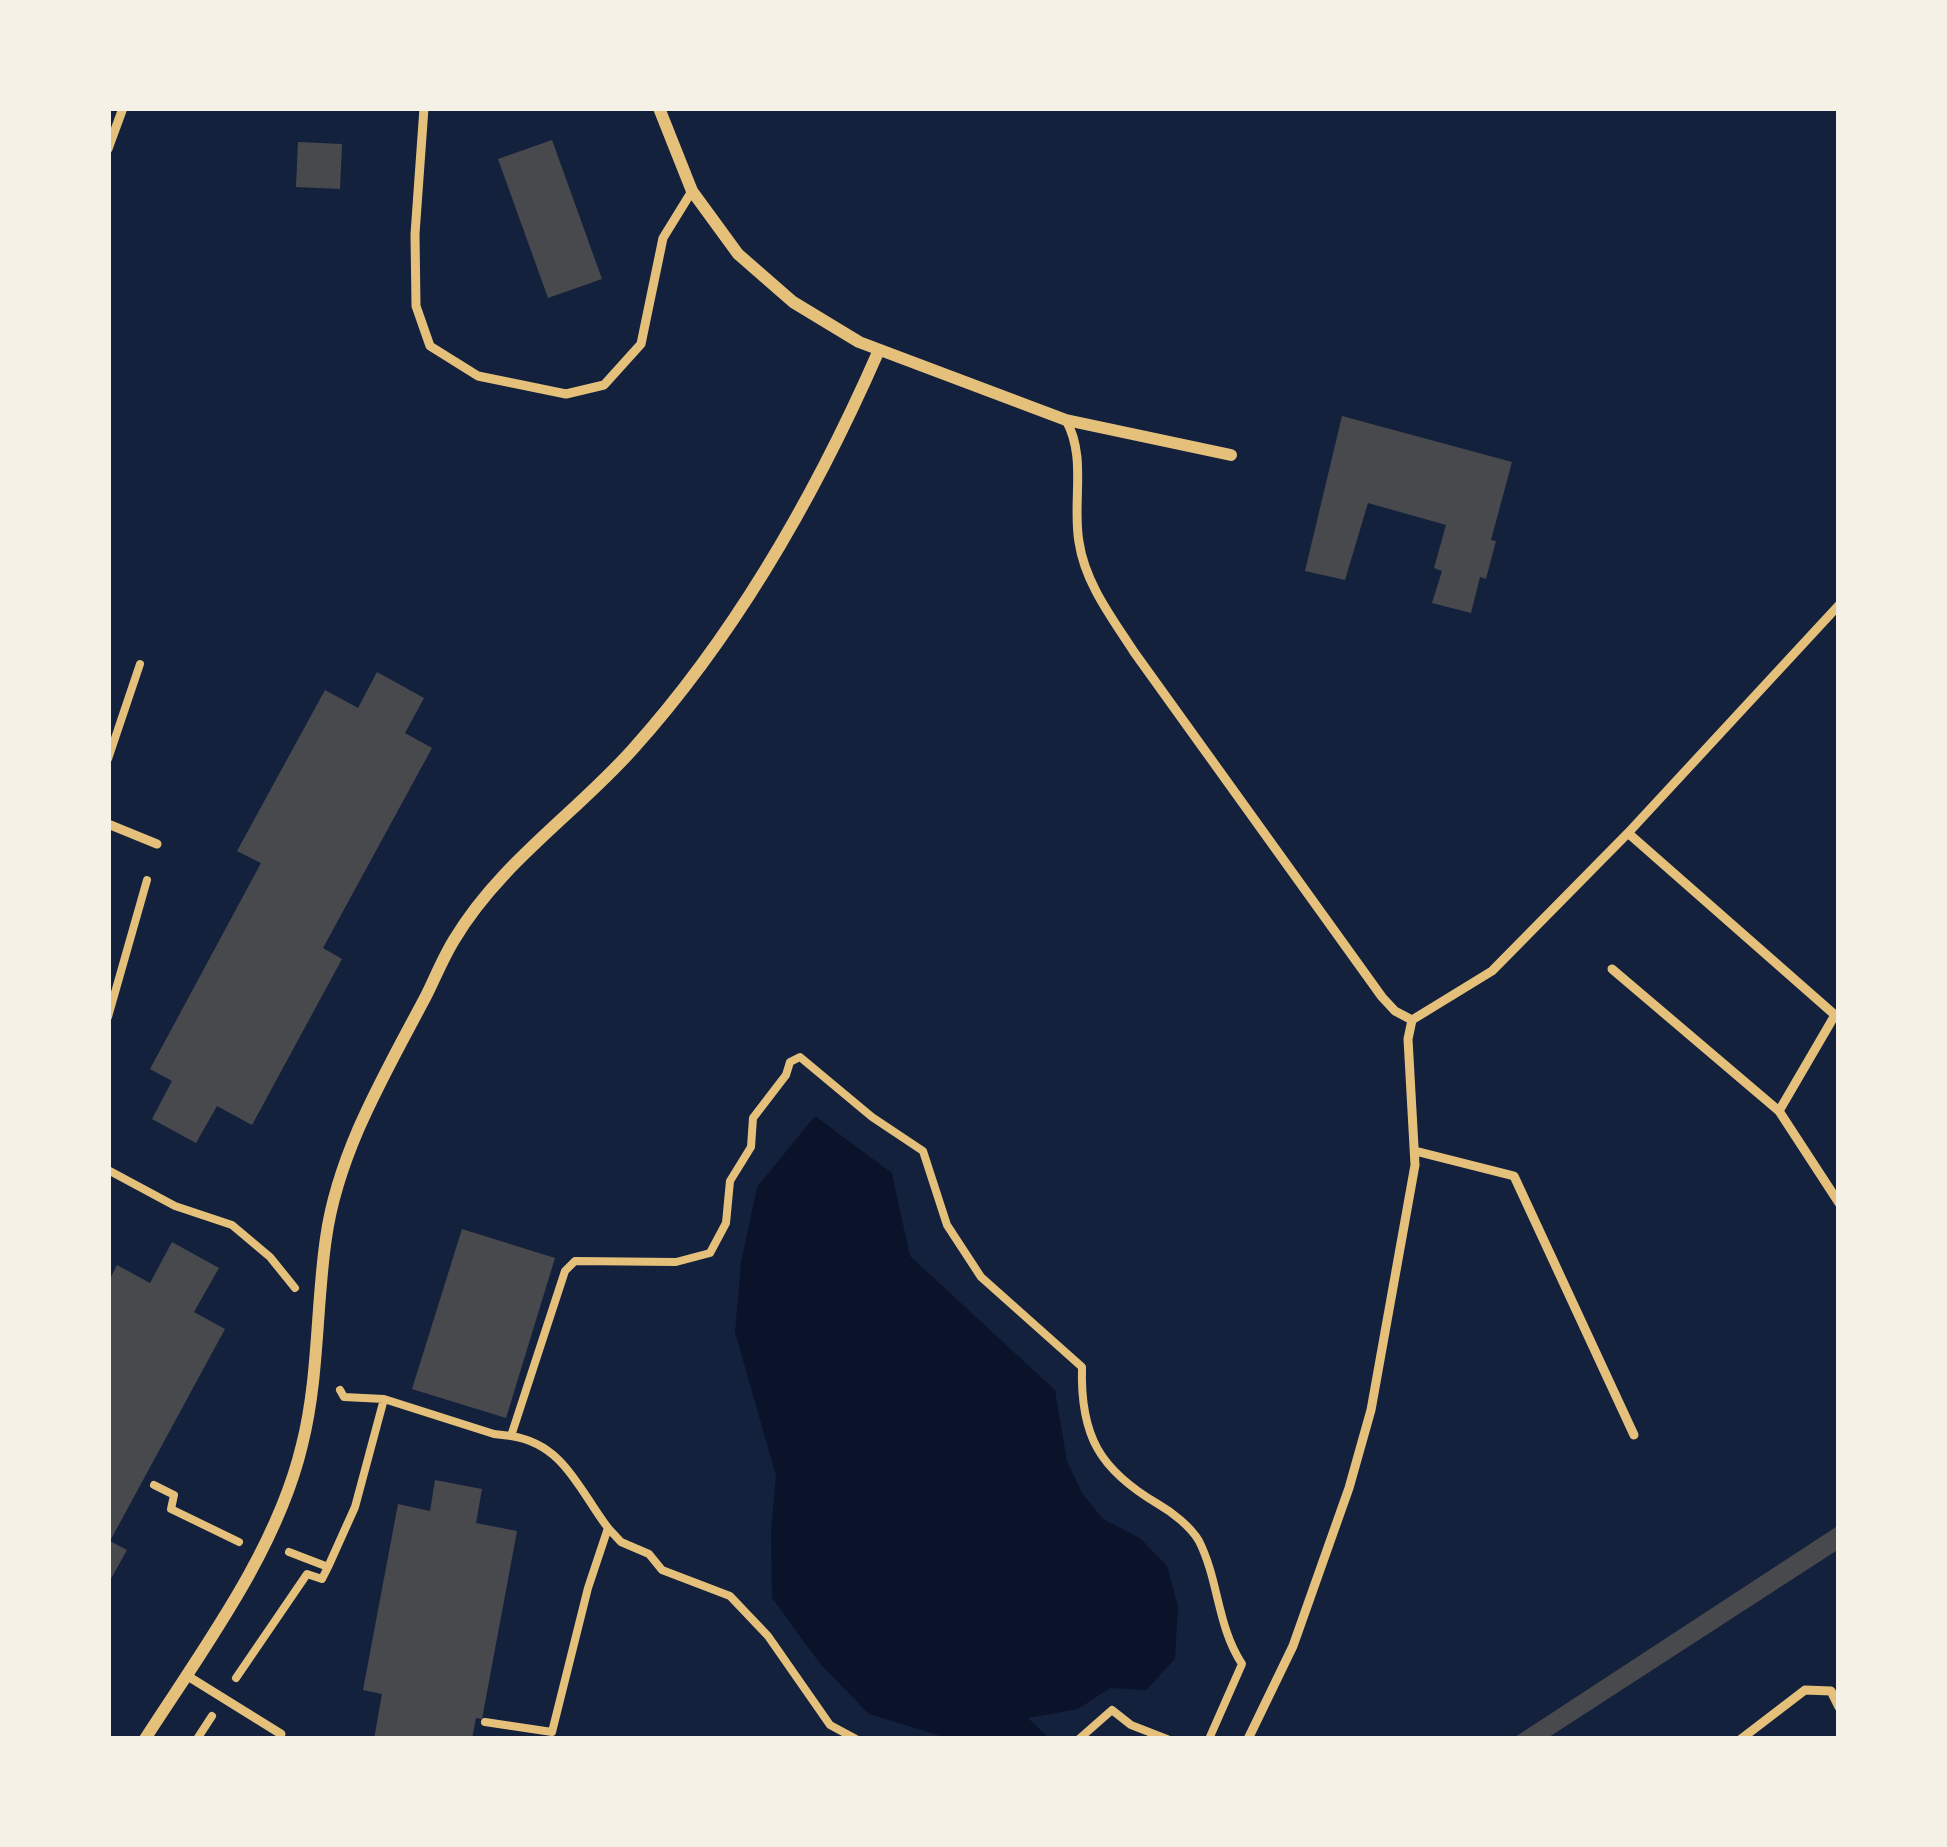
<!DOCTYPE html>
<style>
body{margin:0}
#map{position:relative;width:1947px;height:1847px;overflow:hidden;background:#14213d;font-family:Inter,sans-serif}
canvas{display:block}
.frame{position:absolute;inset:0;border:111px solid #f6f1e7;pointer-events:none}
</style>
<div id="map">
<canvas width="1947" height="1847"></canvas>
<div class="frame"></div>
</div>
<script>
const ctx = document.querySelector('canvas').getContext('2d');
ctx.lineJoin = 'round';
function fill(path, color) { ctx.fillStyle = color; ctx.fill(path, 'evenodd'); }
function trace(path, color, width, dash) { ctx.strokeStyle = color; ctx.lineWidth = width; ctx.lineCap = dash ? 'butt' : 'round'; ctx.setLineDash(dash || []); ctx.stroke(path); }
fill(new Path2D(`
 M815,1116l77,57 18,83 145,134 12,71 15,32 21,26 37,19 27,28 11,40 -3,53 -29,31 -36,-2 -32,21 -50,9 22,21h-100l-81,-25 -48,-49 -49,-67 -1,-68 5,-54 -41,-144 6,-69 16,-76z`), '#0b132b');
fill(new Path2D(`
 M552,140l50,139 -54,19 -50,-139z
 M298,142l44,2 -2,45 -44,-2z
 M1342,416l170,46 -21,78 5,1 -10,38 -6,-2 -9,36 -39,-10 10,-32 -8,-3 12,-43 -78,-22 -23,77 -40,-9z
 M377,672l47,26 -19,35 27,15 -109,200 19,11 -90,166 -35,-19 -21,37 -44,-24 20,-38 -22,-12 111,-206 -24,-12 88,-161 33,18z
 M462,1229l93,29 -49,160 -94,-29z
 M172,1242l47,26 -25,44 31,17 -115,212 17,9 -19,34v-301l9,-18 33,18z
 M435,1480l47,9 -6,34 41,8 -35,188 -6,-1 -4,21h-98l8,-45 -19,-4 35,-186 32,7z
 M1839,1525v24l-293,190h-34z`), '#48494c');
trace(new Path2D(`
 M108,759l32,-95
 M108,1017l39,-137
 M108,1170l67,36 57,19 38,32 25,31
 M340,1390l4,7 40,2 110,35 17,2
 M154,1485l20,10 -3,14 68,33
 M608,1528l13,14 28,12 13,16 68,26 38,40 62,89 26,14
 M289,1552l39,15 27,-60 29,-108
 M236,1678l71,-104 15,5 6,-12
 M485,1722l67,10 36,-144 20,-60c-29,-38 -44,-84 -97,-92l54,-165 10,-10 101,1 34,-9 16,-30 4,-42 21,-34 2,-29 33,-43 4,-13 10,-5 72,60 51,34 24,74 34,52 101,90c-2,69 18,103 76,137 14,8 33,23 41,37 20,40 18,85 43,123l-33,75
 M197,1739l15,-23
 M1079,1739l33,-29 19,15 36,14`), '#e5c07b', 8);
trace(new Path2D(`
 M424,108l-9,126 1,72 14,40 48,30 88,18 38,-9 37,-41 22,-106 29,-47
 M108,149l15,-41
 M1066,420c21,38 6,81 13,122 6,41 33,76 55,110l248,345 13,14 17,9
 M108,824l49,20
 M1628,833l207,182 -56,96 60,92
 M1612,969l167,142
 M1415,1151l99,25 120,259
 M186,1675l95,59
 M1248,1739l45,-93 56,-158 22,-78 44,-245 -7,-126 4,-19 80,-49 136,-138 211,-228
 M1741,1739l64,-49 26,1 8,16`), '#e5c07b', 9);
trace(new Path2D(`
 M659,108l33,83 46,63 55,48 66,40 207,78 165,35
 M145,1739c58,-90 132,-189 157,-294 17,-67 14,-139 24,-207 12,-86 60,-166 100,-242 9,-18 17,-38 28,-56 46,-77 121,-126 179,-191 104,-116 184,-257 246,-399`), '#e5c07b', 12);
</script>
